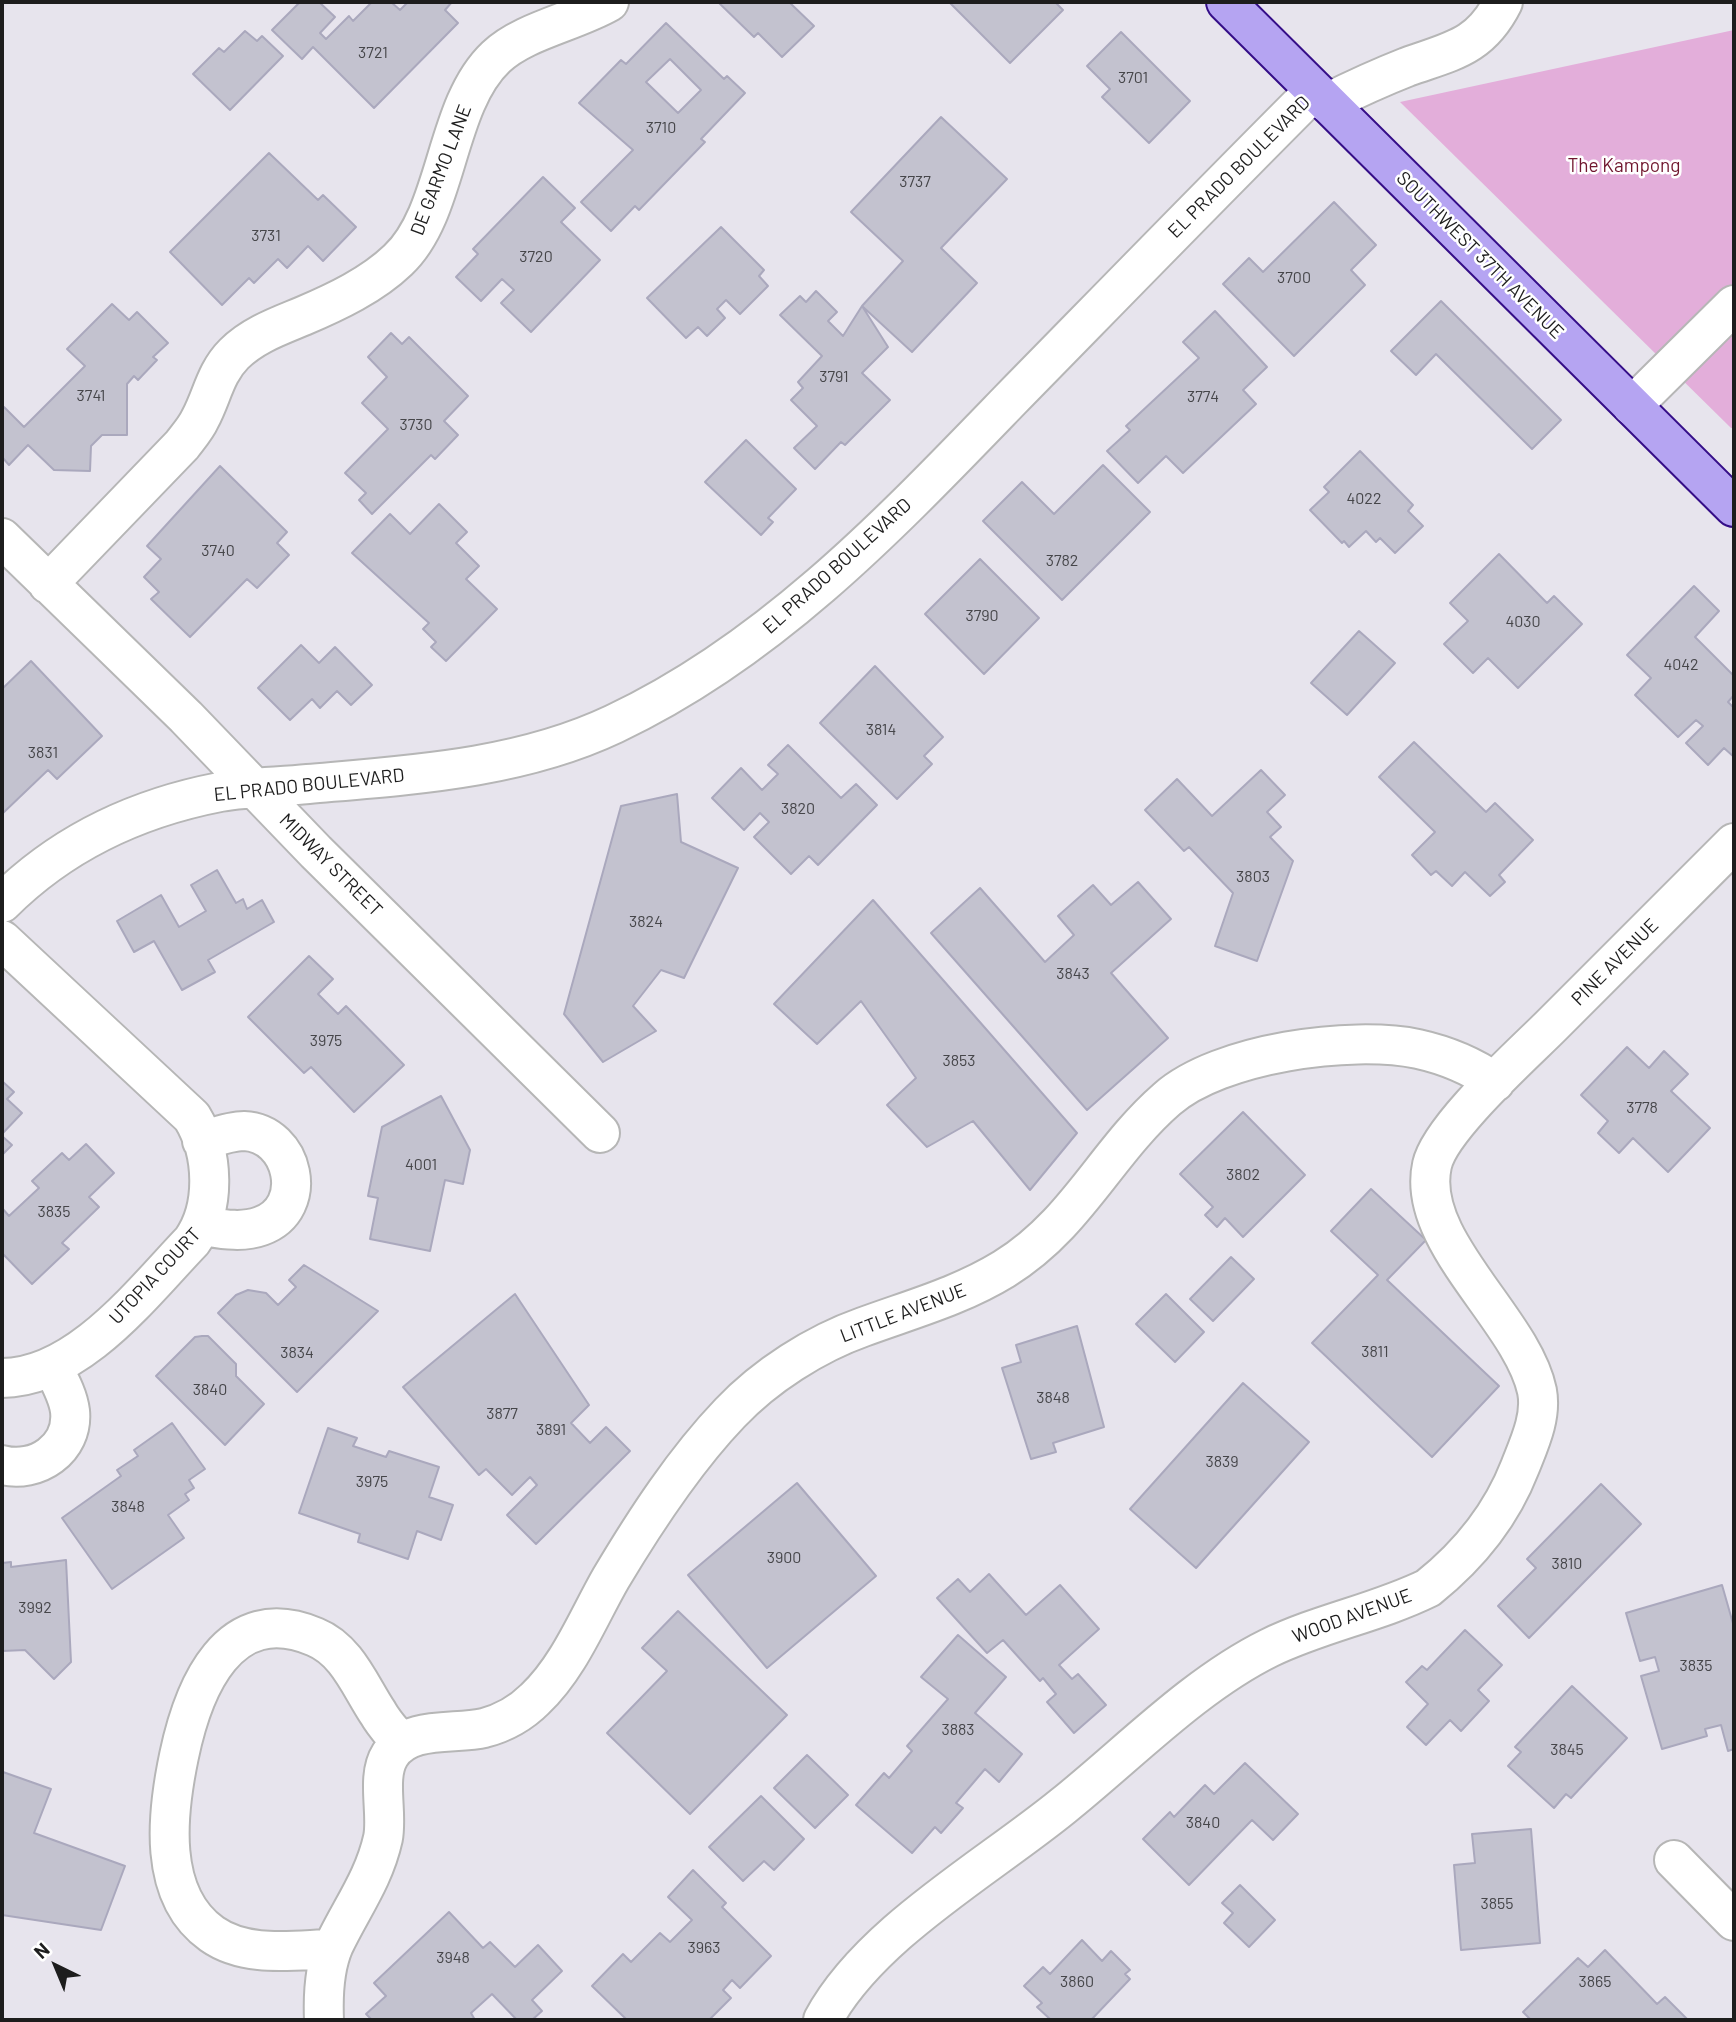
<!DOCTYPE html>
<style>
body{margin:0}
#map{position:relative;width:1736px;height:2022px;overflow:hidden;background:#e7e4ed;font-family:Barlow,sans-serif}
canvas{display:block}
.frame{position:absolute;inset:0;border:4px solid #1d1d1d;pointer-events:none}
.north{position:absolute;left:21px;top:1931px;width:70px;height:70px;-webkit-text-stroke:5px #fff;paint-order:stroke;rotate:317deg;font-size:19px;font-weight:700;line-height:28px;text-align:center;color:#1d1d1d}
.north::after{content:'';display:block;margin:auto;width:24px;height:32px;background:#1d1d1d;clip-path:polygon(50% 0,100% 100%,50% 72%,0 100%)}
</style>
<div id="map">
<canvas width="1736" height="2022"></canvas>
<div class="frame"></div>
<div class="north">N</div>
</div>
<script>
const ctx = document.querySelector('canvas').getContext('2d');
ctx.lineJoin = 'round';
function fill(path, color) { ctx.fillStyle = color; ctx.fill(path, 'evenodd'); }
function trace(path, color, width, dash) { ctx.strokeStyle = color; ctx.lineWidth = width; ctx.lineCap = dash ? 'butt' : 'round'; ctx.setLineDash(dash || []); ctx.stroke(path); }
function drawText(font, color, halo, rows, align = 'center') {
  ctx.font = font + ' Barlow,sans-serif'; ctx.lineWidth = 5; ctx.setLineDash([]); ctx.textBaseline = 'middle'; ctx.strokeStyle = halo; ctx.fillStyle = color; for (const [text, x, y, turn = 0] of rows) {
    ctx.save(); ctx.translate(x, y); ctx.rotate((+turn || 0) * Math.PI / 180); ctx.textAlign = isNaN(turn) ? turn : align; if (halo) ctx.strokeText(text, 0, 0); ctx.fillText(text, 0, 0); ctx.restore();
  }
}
fill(new Path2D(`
 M1734,30v398h-3l-331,-326z`), '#e3aeda');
const building = new Path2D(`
 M300,2h19l16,15 -15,16 6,6 23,-23 4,5 19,-19h19l9,8 8,-8h44l-7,8 13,13 -84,85 -61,-61 -11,12 -30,-29z
 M718,2h71l25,24 -32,31 -24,-24 -4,4z
 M949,2h106l8,8 -53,53z
 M666,23l58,56 3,-3 18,17 -44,46 4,3 -66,68 -4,-4 -24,25 -30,-29 52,-52 -54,-47 42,-43 5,4zM670,59l31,31 -23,23 -32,-31z
 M245,31l12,10 5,-5 21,20 -53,54 -37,-36 26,-26 5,4z
 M1121,32l69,69 -41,42 -47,-46 8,-8 -23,-23z
 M941,117l66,62 -66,69 36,35 -65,69 -50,-46 41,-45 -52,-49z
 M269,153l49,47 5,-5 33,32 -33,34 -15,-15 -21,22 -9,-9 -24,24 -5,-5 -27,27 -52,-53z
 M543,177l32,31 -14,14 39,38 -69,72 -30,-29 13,-13 -12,-11 -21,22 -25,-24 22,-23 -5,-5z
 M1334,202l42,43 -25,25 14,15 -71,71 -71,-72 26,-26 14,14z
 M721,227l43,43 -5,6 9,10 -28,28 -14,-14 -9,9 8,9 -18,18 -9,-9 -12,11 -39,-40z
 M816,291l21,21 -9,9 15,15 19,-30 26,41 -26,26 28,27 -45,45 -4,-3 -26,27 -21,-21 23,-22 -26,-26 12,-12 -5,-6 24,-26 -42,-41 20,-19 6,6z
 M1441,301l120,119 -29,29 -96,-95 -20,21 -25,-24z
 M112,304l17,16 8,-8 31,31 -15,14 4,3 -19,20 -4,-4 -7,8v51h-25l-11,11 -1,25 -36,-1 -26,-25 -19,20 -7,-8v-47l2,-3 20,20 61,-61 -18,-17z
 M1215,311l52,56 -24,23 13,14 -73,69 -17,-17 -28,27 -31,-32 23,-21 -4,-4 73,-68 -16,-16z
 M391,333l11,11 7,-7 59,59 -24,25 14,14 -23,24 -4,-4 -59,59 -13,-14 7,-7 -21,-20 43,-44 -26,-26 25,-26 -19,-20z
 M746,440l50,49 -28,29 5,4 -12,13 -56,-53z
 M1360,451l53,54 -5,6 15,15 -28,27 -15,-15 -4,4 -10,-11 -17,16 -5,-6 -2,2 -32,-33 19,-18 -5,-5z
 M1103,465l47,47 -88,88 -79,-79 39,-39 32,32z
 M220,466l67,66 -10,11 12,12 -32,33 -10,-9 -57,58 -39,-38 8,-7 -15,-15 17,-18 -14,-13z
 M439,504l28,28 -11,11 23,23 -13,13 31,30 -51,52 -15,-14 5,-5 -13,-13 6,-6 -77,-70 38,-39 20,20z
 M1499,554l48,49 7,-7 28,28 -64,64 -30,-30 -15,15 -29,-29 24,-23 -18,-18z
 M980,559l59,59 -55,56 -59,-60z
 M1694,586l25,25 -24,26 39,39v19l-6,7 6,6v49l-10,-9 -16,17 -22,-22 17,-17 -7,-6 -18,17 -43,-42 16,-17 -24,-23z
 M1359,631l36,32 -48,52 -36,-32z
 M301,645l18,18 16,-16 37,38 -21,20 -14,-14 -17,17 -8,-9 -22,21 -32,-32z
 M31,661l71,75 -45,43 -9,-9 -46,44v-125z
 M875,666l68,71 -19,19 8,8 -35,35 -77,-76z
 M1414,742l72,70 9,-9 38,37 -34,35 6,7 -15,14 -25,-24 -13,14 -16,-15 -5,4 -19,-20 23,-23 -56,-55z
 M788,745l53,53 15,-14 21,21 -59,60 -9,-9 -18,18 -37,-37 15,-15 -9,-9 -16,17 -32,-32 29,-30 21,22 16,-16 -10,-9z
 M1261,770l24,25 -18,17 14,15 -11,10 23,24 -36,100 -42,-15 18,-53 -44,-46 -5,4 -39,-41 32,-31 35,37z
 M677,794l4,48 57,26 -54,110 -23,-8 -28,36 23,25 -53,31 -39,-48 57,-208z
 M217,870l19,33 7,-4 4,10 15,-9 12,22 -66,38 7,12 -33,18 -28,-49 -20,11 -17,-31 44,-26 18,32 27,-16 -15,-26z
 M1138,882l33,37 -60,54 57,65 -81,72 -156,-177 49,-45 65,74 29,-27 -16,-19 35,-31 18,20z
 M873,900l204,233 -47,57 -57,-69 -46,26 -40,-42 29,-27 -55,-77 -44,43 -43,-40z
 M309,956l24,23 -15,15 20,20 8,-8 58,59 -50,47 -43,-45 -7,6 -56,-56z
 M1627,1047l22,21 15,-17 24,23 -17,17 39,37 -42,44 -35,-34 -14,15 -21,-20 10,-12 -27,-26z
 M2,1081l12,11 -7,7 15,14 -20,21z
 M441,1096l29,54 -7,34 -18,-4 -15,71 -60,-12 8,-41 -10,-2 14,-69z
 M1243,1112l62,63 -62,62 -18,-19 -8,9 -12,-12 8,-8 -33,-33z
 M2,1136l10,9 -10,10z
 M86,1144l28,29 -25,24 10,10 -37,36 7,6 -37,35 -30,-31v-45l7,8 30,-28 -7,-7 30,-28 7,7z
 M1371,1189l55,51 -39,40 112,106 -67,71 -120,-114 66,-68 -47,-44z
 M1231,1257l23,22 -41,42 -23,-22z
 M304,1265l74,46 -81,81 -79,-79 18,-18 12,-5 18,3 12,12 18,-18 -7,-7z
 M515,1294l74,111 -18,18 19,20 16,-16 24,24 -94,93 -29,-29 30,-30 -7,-8 -18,18 -26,-26 -7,6 -76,-88z
 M1166,1294l38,38 -29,30 -39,-38z
 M1077,1326l27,101 -51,16 3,9 -25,7 -29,-91 19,-6 -5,-17z
 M202,1336h6l28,28v12l28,28 -39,41 -69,-69 39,-39z
 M1243,1383l66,59 -113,126 -66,-59z
 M172,1423l33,46 -16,11 5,8 -9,6 4,6 -21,15 16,23 -72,51 -50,-71 59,-42 -4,-6 21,-14 -4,-6z
 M328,1428l29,10 -4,8 33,11 3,-6 50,16 -10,30 24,8 -12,35 -24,-9 -9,28 -50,-17 2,-8 -61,-21z
 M797,1483l79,93 -109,92 -79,-93z
 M1601,1484l40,40 -112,114 -31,-32 38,-38 -9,-9z
 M66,1560l5,102 -17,17 -29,-29 -23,1v-88l9,-1v5z
 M989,1574l37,41 34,-30 39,44 -40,36 13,14 6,-5 28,31 -32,28 -27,-31 9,-8 -13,-16 -3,3 -37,-41 -16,13 -50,-55 21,-19 12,13z
 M1722,1585l12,42v122l-6,2 -7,-26 -16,4 2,7 -45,13 -21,-73 18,-5 -4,-14 -15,4 -14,-48z
 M678,1611l109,104 -97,99 -83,-81 60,-62 -25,-23z
 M1465,1630l37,35 -24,25 11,11 -28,30 -11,-11 -24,25 -19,-18 21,-23 -22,-22 16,-16 5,4z
 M958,1635l48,42 -31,36 47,41 -23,28 -14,-13 -29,34 7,5 -22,25 -6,-6 -23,26 -56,-48 28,-32 5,5 23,-27 -5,-5 41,-47 -27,-22z
 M1572,1686l55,52 -56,60 -5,-4 -12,14 -46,-42 13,-14 -6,-5z
 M807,1755l41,40 -33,33 -41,-40z
 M1245,1763l53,51 -25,26 -21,-20 -63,65 -46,-46 27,-27 4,5 31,-32 9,9z
 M3,1772l48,17 -17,44 91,33 -24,64 -99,-15z
 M761,1796l43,43 -30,31 -10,-9 -21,20 -34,-34z
 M1531,1829l9,114 -79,7 -7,-85 21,-2 -3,-29z
 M693,1870l33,33 -4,4 49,49 -31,32 -8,-8 -9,10 8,8 -22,22h-82l-35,-34 31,-32 8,8 29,-29 10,9 22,-22 -24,-23z
 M1240,1885l35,35 -26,27 -25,-24 9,-10 -11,-10z
 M449,1912l34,36 7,-6 25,25 23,-22 24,26 -30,29 10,11 -10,9h-15l-25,-26 -21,19 4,7h-103l-6,-6 20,-18 -12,-13z
 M1082,1940l20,21 9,-10 19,19 -5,4 5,5 -39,41h-40l-14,-13 5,-4 -18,-17 19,-19 7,7z
 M1605,1950l52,54 8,-7 23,23h-157l-8,-8 55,-54 10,9z`);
fill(building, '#c3c2cf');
trace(building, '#aaa8bd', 2);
const minor = new Path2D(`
 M1327,103c26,-13 52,-25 80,-36 44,-16 73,-19 96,-65
 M1632,406l102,-101
 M2,538l184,179 130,135 284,281
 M48,584l134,-139c6,-8 14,-17 18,-26 12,-22 15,-46 34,-65 19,-19 45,-28 69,-38 33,-14 69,-31 95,-56 51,-48 46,-154 98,-203 27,-26 78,-35 113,-55
 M2,903c60,-60 135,-95 218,-111 29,-5 59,-5 88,-8 103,-9 211,-15 306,-60 157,-74 277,-201 396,-324 101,-103 202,-207 304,-309
 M2,940l190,177c22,36 24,90 0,124 -49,51 -114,137 -190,137
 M202,1141c13,-4 28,-10 42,-10 50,2 67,77 17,95 -19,7 -39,3 -58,0
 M2,1465c34,9 72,-16 68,-54 -2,-16 -11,-31 -18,-45
 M1674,1860l60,61
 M332,1949c-39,1 -86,9 -120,-15 -55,-39 -45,-121 -33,-178 14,-67 49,-156 136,-119 32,13 45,49 63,76 6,11 15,20 23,30
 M324,2020c-1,-24 0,-52 10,-75 17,-36 40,-66 49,-107 5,-25 -7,-61 7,-83 19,-30 64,-20 94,-27 19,-5 37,-15 51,-29 34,-32 53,-81 76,-121 34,-57 73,-117 119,-165 35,-37 85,-69 133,-86 49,-18 97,-31 141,-58 73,-45 102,-117 163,-170 52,-46 184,-64 251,-50 27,6 54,17 77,33
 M823,2020c46,-86 164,-152 240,-214 65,-52 131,-121 206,-158 51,-25 108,-35 159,-60 40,-32 73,-72 92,-121 9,-23 22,-50 17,-76 -15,-72 -122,-150 -105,-226 8,-37 90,-110 119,-139 61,-61 122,-122 183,-183`);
const major = new Path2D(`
 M1226,2l508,505`);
trace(minor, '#b6b6b6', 42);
trace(major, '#350e88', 42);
trace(minor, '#fff', 38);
trace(major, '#b5a4f2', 38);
drawText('16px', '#46464a', null, [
 ["3721",373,53],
 ["3701",1133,78],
 ["3710",661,128],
 ["3737",915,182],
 ["3731",266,236],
 ["3720",536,257],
 ["3700",1294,278],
 ["3791",834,377],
 ["3741",91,396],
 ["3774",1203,397],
 ["3730",416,425],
 ["4022",1364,499],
 ["3740",218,551],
 ["3782",1062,561],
 ["3790",982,616],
 ["4030",1523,622],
 ["4042",1681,665],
 ["3814",881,730],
 ["3831",43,753],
 ["3820",798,809],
 ["3803",1253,877],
 ["3824",646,922],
 ["3843",1073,974],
 ["3975",326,1041],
 ["3853",959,1061],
 ["3778",1642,1108],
 ["4001",421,1165],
 ["3802",1243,1175],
 ["3835",54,1212],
 ["3811",1375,1352],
 ["3834",297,1353],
 ["3840",210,1390],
 ["3848",1053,1398],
 ["3877",502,1414],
 ["3891",551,1430],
 ["3839",1222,1462],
 ["3975",372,1482],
 ["3848",128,1507],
 ["3900",784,1558],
 ["3810",1567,1564],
 ["3992",35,1608],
 ["3835",1696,1666],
 ["3883",958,1730],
 ["3845",1567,1750],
 ["3840",1203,1823],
 ["3855",1497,1904],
 ["3963",704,1948],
 ["3948",453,1958],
 ["3860",1077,1982],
 ["3865",1595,1982]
]);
drawText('19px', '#70162e', '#fff', [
 ["The Kampong",1624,166]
]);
drawText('19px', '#1d1d1d', '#fff', [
 ["EL PRADO BOULEVARD",1239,167,-45],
 ["DE GARMO LANE",441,170,-69],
 ["SOUTHWEST 37TH AVENUE",1480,255,45],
 ["EL PRADO BOULEVARD",837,566,-42],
 ["EL PRADO BOULEVARD",309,785,-6],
 ["MIDWAY STREET",331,865,45],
 ["PINE AVENUE",1615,962,-45],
 ["UTOPIA COURT",155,1276,-47],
 ["LITTLE AVENUE",903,1313,-21],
 ["WOOD AVENUE",1352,1616,-20]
]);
</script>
